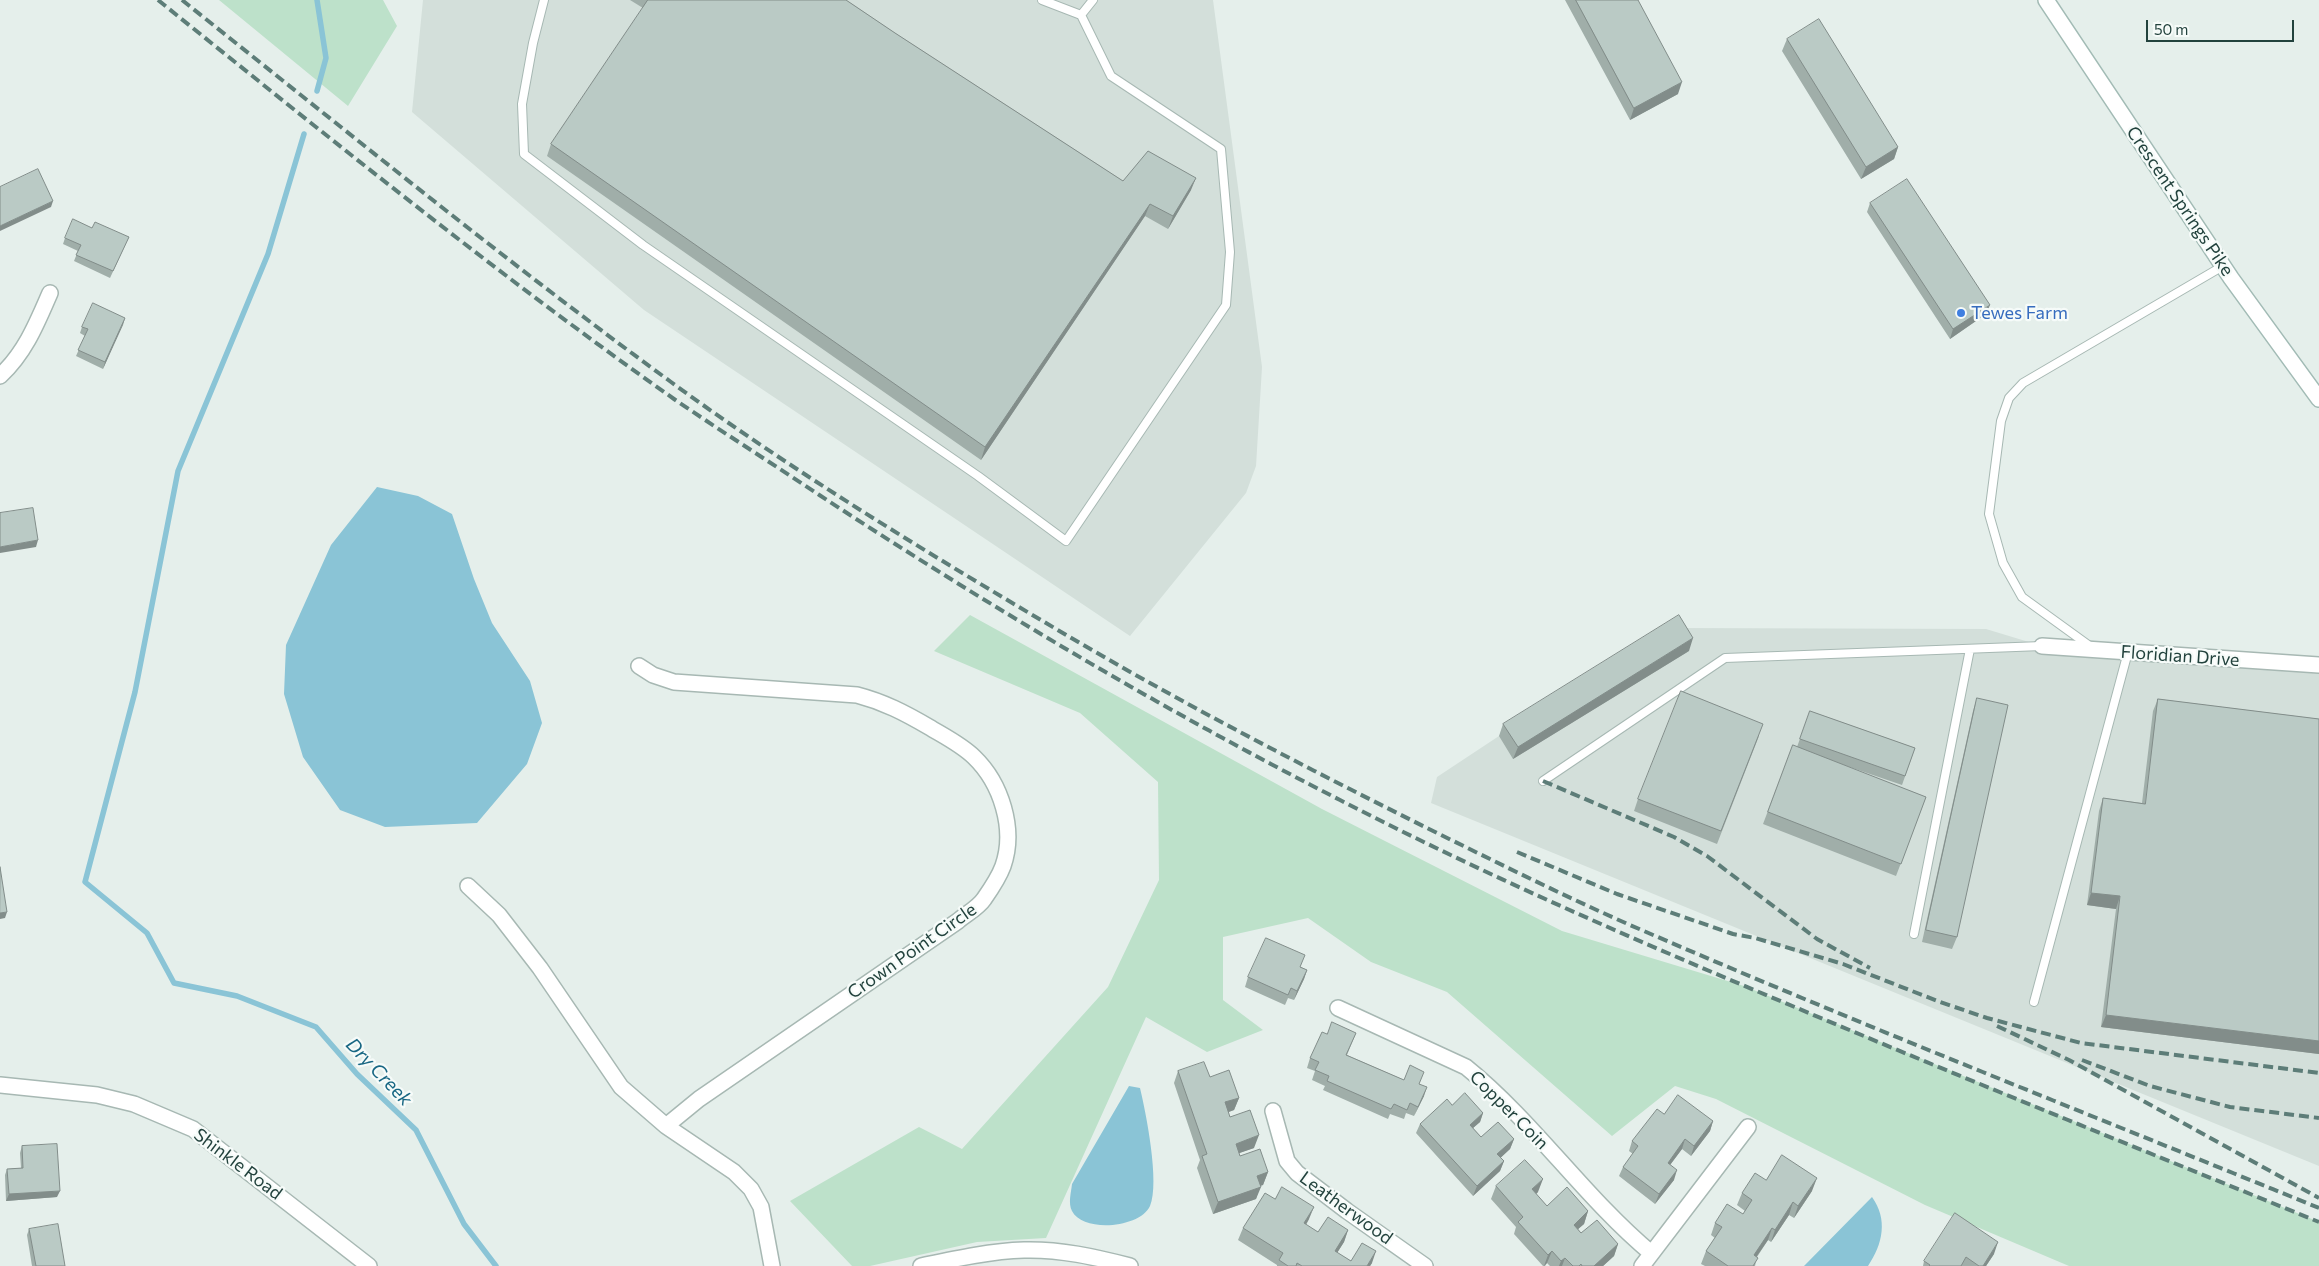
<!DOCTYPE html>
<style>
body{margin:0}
#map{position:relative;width:2319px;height:1266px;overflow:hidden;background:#e5efeb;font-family:Commissioner,sans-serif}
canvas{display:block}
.scale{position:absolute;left:2146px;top:20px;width:148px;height:22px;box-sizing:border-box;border:2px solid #22423d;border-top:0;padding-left:6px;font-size:15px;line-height:18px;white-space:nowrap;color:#22423d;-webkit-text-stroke:4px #f6fbf9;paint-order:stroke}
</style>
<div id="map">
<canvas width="2319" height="1266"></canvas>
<div class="scale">50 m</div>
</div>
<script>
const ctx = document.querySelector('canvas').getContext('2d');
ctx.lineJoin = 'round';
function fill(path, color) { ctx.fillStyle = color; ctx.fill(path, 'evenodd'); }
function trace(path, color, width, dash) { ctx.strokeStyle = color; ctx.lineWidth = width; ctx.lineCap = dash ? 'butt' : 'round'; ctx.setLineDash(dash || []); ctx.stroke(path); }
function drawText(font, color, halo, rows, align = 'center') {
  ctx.font = font + ' Commissioner,sans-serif'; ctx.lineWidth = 4.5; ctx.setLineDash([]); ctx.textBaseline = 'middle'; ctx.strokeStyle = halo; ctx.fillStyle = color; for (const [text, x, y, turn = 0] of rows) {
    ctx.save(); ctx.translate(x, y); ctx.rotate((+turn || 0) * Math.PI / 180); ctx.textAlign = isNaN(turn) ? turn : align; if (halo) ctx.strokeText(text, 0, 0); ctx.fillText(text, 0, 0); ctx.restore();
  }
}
fill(new Path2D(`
 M423,0h790l49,367 -6,99 -10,27 -116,143 -486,-326 -232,-198z
 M1675,628l311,1 56,17 277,19v501l-888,-363 6,-26 62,-41z`), '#d3dfda');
fill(new Path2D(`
 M219,0h164l14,26 -49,80z
 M970,615l352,194 240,122 182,55 575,236v44h-250l-144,-61 -209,-106 -41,-13 -63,50 -165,-144 -76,-30 -63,-44 -85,19v63l40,30 -56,22 -61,-35 -100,221 -69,4 -107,24h-18l-62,-65 129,-74 43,22 146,-162 51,-107 -1,-98 -78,-69 -146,-62z`), '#bde1ca');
fill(new Path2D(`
 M377,487l41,9 34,18 22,65 18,44 38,58 12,42 -15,41 -50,59 -92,4 -45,-17 -37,-53 -19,-63 2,-49 45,-100z
 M1129,1086l11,2c6,25 20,95 10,118 -10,22 -67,27 -78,5 -4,-8 -1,-18 0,-27z
 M1872,1197c16,22 11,47 -4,69h-64z`), '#8ac4d6');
trace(new Path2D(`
 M317,91l9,-33 -9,-58
 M304,134l-36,120 -90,217 -43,221 -50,190 62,51 27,50 63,13 79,31 41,47 59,56 48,94 32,42`), '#8ac4d6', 5.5);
const lane = new Path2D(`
 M544,0l-11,43 -11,61 2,50 119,91 335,231 88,65 160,-236 4,-53 -9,-103 -110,-73 -30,-61
 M1042,0l39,15 12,-15
 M2091,647l-69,-50 -19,-34 -14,-49 12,-93 8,-23 14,-15 200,-117
 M1543,781l182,-123 317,-12
 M1914,934l56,-285
 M2034,1002l94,-350`);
const street = new Path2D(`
 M0,376c25,-23 37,-53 50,-83
 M2042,646l277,19
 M639,666l14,9 21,7 183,13c27,7 48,18 72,32 15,9 33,18 45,30 27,26 42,72 29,109 -4,11 -12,23 -19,33 -6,9 -18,15 -26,22l-259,178 -33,27
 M468,886l31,29 41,53 81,119 45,39 68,46 17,17 10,18 11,59
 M1338,1008l128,59c68,55 118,130 185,186
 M0,1085l97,10 37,9 59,25 176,137
 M1273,1111l14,50 10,12 50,38 78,55
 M921,1266c33,-7 69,-15 103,-16 36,-1 71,7 106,16
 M1642,1266l106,-139`);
const secondary = new Path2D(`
 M2046,0l185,278 88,121`);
trace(lane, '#a7b8b3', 10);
trace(street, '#a7b8b3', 18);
trace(secondary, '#a2bbb5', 18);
trace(lane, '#fff', 8);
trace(street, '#fff', 15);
trace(secondary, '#fff', 15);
trace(new Path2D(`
 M158,0c170,137 339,274 516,399 38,26 77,51 115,76 178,118 361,228 551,325 149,77 302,143 457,208 173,73 348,143 522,214
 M182,0c162,129 322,260 489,382 126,92 263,175 397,254 117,69 239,132 361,193 67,33 133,66 201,96 228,99 459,189 689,283
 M1543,781l131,56 33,19 110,83 53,29
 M1517,852l100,42 116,40 22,4 88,26 97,38 47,16 94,25 238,30
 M1997,1026l72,34 250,138
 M2082,1060l68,26 80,21 89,11`), '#5d7d78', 4, [10, 5]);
fill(new Path2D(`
 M630,0h216l49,33 228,148 68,9 -23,39 -23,-13 -164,244 -434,-304 4,-12 92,-136z
 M1565,0h73l40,94 -48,26z
 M1787,39l111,108 -4,12 -33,20 -79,-128z
 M1870,203l116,111 -36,25 -83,-127z
 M92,228l37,9 -19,41 -36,-17 4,-10 -15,-7 2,-6z
 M125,318l-22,51 -27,-13 9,-20 -5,-3 2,-6z
 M1689,651l-176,108 -14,-23 4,-12z
 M1977,698l-20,239 -5,12 -30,-7 51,-231z
 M2158,699l161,20v335l-218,-27 15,-118 -29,-4 12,-94 4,-13 39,5 11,-92z
 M1810,711l105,37 -13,37 -70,-24 94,36 -30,79 -133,-52 30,-79 4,2z
 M1759,736l-42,108 -83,-33 4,-12z
 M1301,967l6,3 -3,9 -10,21 -6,-2 -3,7 -40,-18 3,-10z
 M1356,1033l-9,22 57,25 16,4 4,12 -10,20 -8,-3 -2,6 -14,-5 -2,5 -65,-29 2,-4 -13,-6 3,-9 -8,-3 3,-10 17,-24z
 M1178,1071l32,6 29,21 -5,12 -6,2 2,5 24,31 -15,5 1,3 28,16 -5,13 -3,1 -4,13 -43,15 -16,-46 3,-8 -26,-77z
 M1452,1105l31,8 -3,9 -7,6 8,9 33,2 -4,10 -10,9 4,3 -4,10 -27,25 -57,-63 4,-9z
 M1664,1114l49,7 -3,10 -19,25 -9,-7 -12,16 4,15 -19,24 -36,-28 4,-9 10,-13 -4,-3 3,-10z
 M22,1146l35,51 -51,4 -1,-26 2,-6 14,-1 -1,-15z
 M1766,1180l46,11 -18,27 -5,-3 -18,27 -3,-2 -11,17 -2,9h-50l-4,-2 5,-13 9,-13 -4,-3 4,-12 28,-9 2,-3 -8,-6 5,-12z
 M1496,1186l42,6 -2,2 11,12 41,5 -4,13 -6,5 3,4 37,11 -4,12 -11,10h-53l-3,-3 -2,3h-2l-29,-32 2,-7 -25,-28z
 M1309,1219l-3,6 12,7 30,-2 -4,12 -7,11 14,8 21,2 -2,3h-93v-1l-39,-25 5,-12z
 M29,1229l36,37h-33l-5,-31z
 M1994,1254l-8,12h-63l1,-5z`), '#a0aea9');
fill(new Path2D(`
 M1682,82l-4,12 -48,26 4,-12z
 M1898,147l-4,12 -33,20 5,-12z
 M1196,178l-5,12 -23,39 5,-13z
 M53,201l-2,6 -51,24v-5z
 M1150,204l-5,12 -164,244 4,-13z
 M1990,305l-4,9 -36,25 3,-10z
 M125,318l-2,7 -20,44 2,-7z
 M38,540l-2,7 -36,6v-6z
 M1693,638l-4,13 -176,108 5,-12z
 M2091,893l29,3 -4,13 -29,-4z
 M7,912l-2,6 -5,1v-6z
 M1307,970l-3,9 -10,21 3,-9z
 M2106,1015l213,26v13l-218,-27z
 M1427,1087l-3,9 -10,20 4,-9z
 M1239,1098l-5,12 -13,5 4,-13z
 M1483,1113l-3,9 -14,12 4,-9z
 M1713,1121l-3,10 -19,25 3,-10z
 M1259,1135l-5,13 -23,8 5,-12z
 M1514,1139l-4,10 -16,15 3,-10z
 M1685,1139l-3,10 -18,24 4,-10z
 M1504,1161l-4,10 -27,25 4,-10z
 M1677,1170l-3,10 -19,24 4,-10z
 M1268,1172l-5,13 -11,3 5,-12z
 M1817,1178l-5,13 -18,27 4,-12z
 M1543,1179l-5,13 -10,10 4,-13z
 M1261,1187l-5,12 -43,15 5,-12z
 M60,1191l-3,6 -51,4 3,-7z
 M1793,1202l-4,13 -18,27 4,-12z
 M1314,1207l-5,12 -10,17 5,-13z
 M1588,1211l-4,13 -15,13 5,-12z
 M1772,1228l-4,12 -18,26 4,-11z
 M1348,1230l-4,12 -14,22 5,-13z
 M1998,1242l-4,12 -8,12h-3z
 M1618,1244l-4,12 -11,10h-9z
 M1376,1251l-4,12 -2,3h-3z
 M1552,1251l-5,12 -3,3 4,-11z
 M1565,1258l-3,8h-3l2,-5z`), '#828d8a');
const building = new Path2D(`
 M648,0h198l49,33 228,148 25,-30 48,27 -23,38 -23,-12 -165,243 -434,-303z
 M1576,0h62l44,82 -48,26z
 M1819,19l79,128 -32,20 -79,-128z
 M38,169l15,32 -53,25v-39z
 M1907,179l83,126 -37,24 -83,-126z
 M73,219l19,9 3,-6 34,15 -16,34 -37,-16 5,-10 -16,-7z
 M93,303l32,15 -20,44 -27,-12 10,-21 -6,-2z
 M33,508l5,32 -38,7v-34z
 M1679,615l14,23 -175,109 -15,-23z
 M1681,691l82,33 -42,107 -83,-32z
 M1977,698l31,7 -51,232 -31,-7z
 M2158,699l161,20v322l-213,-26 14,-119 -29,-3 12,-95 42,6z
 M1810,711l105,37 -10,28 -105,-37z
 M1793,745l133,52 -25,67 -133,-52z
 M0,867l7,45 -7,1z
 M1266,938l39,17 -5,12 7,3 -10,21 -6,-3 -3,7 -40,-18z
 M1332,1022l24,11 -10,22 58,25 6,-15 14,7 -5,12 8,3 -9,20 -8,-4 -3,7 -13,-6 -3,5 -64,-28 2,-5 -14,-6 4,-8 -9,-4 12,-26 5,2z
 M1204,1062l6,15 19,-7 10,28 -14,4 5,15 20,-7 9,25 -23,9 4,12 20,-7 8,23 -11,4 4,11 -43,15 -16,-46 5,-2 -29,-83z
 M1465,1093l18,20 -13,12 11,12 17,-15 16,17 -17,15 7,7 -27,25 -57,-62 27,-25 5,6z
 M1678,1095l35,26 -19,25 -9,-7 -17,24 9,7 -18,24 -36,-27 15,-21 -6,-5 25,-32 7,5z
 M57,1144l3,47 -51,3 -2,-25 16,-1 -1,-22z
 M1782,1155l35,23 -19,28 -5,-4 -18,28 -3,-2 -18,27 4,3 -5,8h-25l-22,-15 16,-24 -7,-4 12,-19 16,10 9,-14 -10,-7 13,-20 11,7z
 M1525,1160l18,19 -11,10 15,17 20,-19 21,24 -14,14 7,8 16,-13 21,24 -24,22h-12l-1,-2 -2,2h-6l-8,-8 -4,3 -9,-10 -4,4 -30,-33 5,-5 -27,-31z
 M1282,1187l32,20 -10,16 14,9 10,-15 20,13 -13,21 16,10 11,-18 14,8 -9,15h-65l-5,-3 -1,3h-8l-9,-6 4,-7 -40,-25 22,-35 10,6z
 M1955,1213l43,29 -15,24h-4l-13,-9 -5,9h-32l1,-1 -6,-4z
 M58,1224l7,42h-29l-7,-37z`);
fill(building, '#bacac5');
trace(building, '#828d8a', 1);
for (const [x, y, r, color] of [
 [1961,313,5,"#3f7fe0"]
]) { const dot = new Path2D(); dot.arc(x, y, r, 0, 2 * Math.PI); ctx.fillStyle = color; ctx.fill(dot); trace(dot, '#f6fbf9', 2); }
drawText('18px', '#22423d', '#f6fbf9', [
 ["Crescent Springs Pike",2180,201,56],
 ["Floridian Drive",2180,656,4],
 ["Crown Point Circle",912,951,-35],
 ["Copper Coin",1509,1110,45],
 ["Shinkle Road",238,1164,37],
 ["Leatherwood",1346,1208,36]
]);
drawText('18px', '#366cbe', '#f6fbf9', [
 ["Tewes Farm",1971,313]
], 'left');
drawText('italic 19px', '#186783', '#f6fbf9', [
 ["Dry Creek",379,1072,46]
]);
</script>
